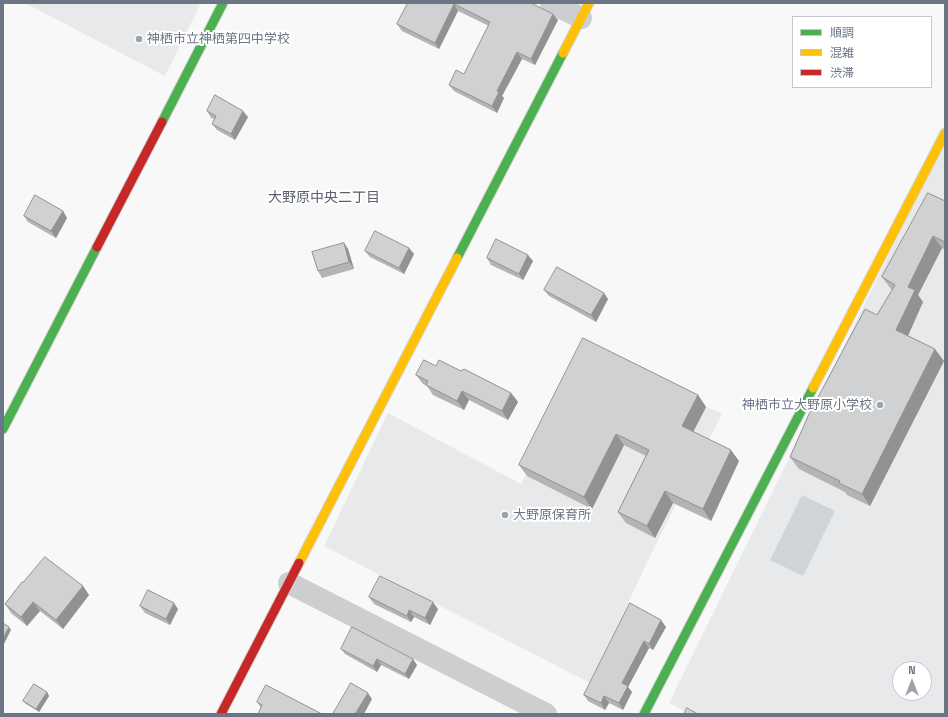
<!DOCTYPE html>
<meta charset="utf-8">
<style>
body{margin:0}
#map{position:relative;width:948px;height:717px;overflow:hidden;background:#f8f8f8;font-family:"Space Grotesk","Noto Sans JP",sans-serif}
canvas{display:block}
.frame{position:absolute;inset:0;border:4px solid #6c7585;pointer-events:none}
.legend{position:absolute;left:792px;top:16px;width:140px;height:72px;box-sizing:border-box;background:#fff;border:1px solid #c4c8ce;margin:0;padding:5px 7px;list-style:none;font-size:12px;color:#6c7585}
.legend li{display:flex;align-items:center;gap:8px;height:20px}
.legend b{width:20px;border:1px solid #c4c8ce}
.north{position:absolute;left:892px;top:661px;width:40px;height:40px;box-sizing:border-box;background:#fff;border:1px solid #c4c8ce;border-radius:50%;rotate:0deg;font-size:11px;font-weight:700;line-height:16px;text-align:center;color:#6c7585}
.north::after{content:'';display:block;margin:auto;width:14px;height:18px;background:#9da3ad;clip-path:polygon(50% 0,100% 100%,50% 72%,0 100%)}
</style>
<div id="map">
<canvas width="948" height="717"></canvas>
<div class="frame"></div>
<ul class="legend">
<li><b style="height:5px;background:#4caf50"></b>順調</li>
<li><b style="height:5px;background:#ffc107"></b>混雑</li>
<li><b style="height:5px;background:#c62828"></b>渋滞</li>
</ul>
<div class="north">N</div>
</div>
<script>
const ctx = document.querySelector('canvas').getContext('2d');
ctx.lineJoin = 'round';
function fill(path, color) { ctx.fillStyle = color; ctx.fill(path, 'evenodd'); }
function trace(path, color, width, dash) { ctx.strokeStyle = color; ctx.lineWidth = width; ctx.lineCap = dash ? 'butt' : 'round'; ctx.setLineDash(dash || []); ctx.stroke(path); }
function drawText(font, color, halo, rows, align = 'center') {
  ctx.font = font + ' "Space Grotesk","Noto Sans JP",sans-serif'; ctx.lineWidth = 4; ctx.setLineDash([]); ctx.textBaseline = 'middle'; ctx.strokeStyle = halo; ctx.fillStyle = color; for (const [text, x, y, turn = 0] of rows) {
    ctx.save(); ctx.translate(x, y); ctx.rotate((+turn || 0) * Math.PI / 180); ctx.textAlign = isNaN(turn) ? turn : align; if (halo) ctx.strokeText(text, 0, 0); ctx.fillText(text, 0, 0); ctx.restore();
  }
}
fill(new Path2D(`
 M25,3h176l-36,73z
 M945,140v574h-255l-21,-11zM900,669h24v24h-24z
 M588,351l134,63 -68,134 -64,135 -266,-137 64,-133 133,71z`), '#e8e9eb');
fill(new Path2D(`
 M802,495l33,16 -32,65 -33,-16z`), '#cfd4d8');
const fast = new Path2D(`
 M162,122l61,-119
 M457,258l106,-205
 M3,429l94,-182
 M644,714l169,-326`);
const slow = new Path2D(`
 M563,53l26,-50
 M813,388l132,-255
 M299,563l158,-305`);
const jam = new Path2D(`
 M97,247l65,-125
 M221,714l78,-151`);
trace(fast, '#d5d6d6', 11);
trace(slow, '#d5d6d6', 11);
trace(jam, '#d5d6d6', 11);
trace(new Path2D(`
 M551,3l30,15
 M289,583l257,131`), '#cdcecf', 22);
trace(fast, '#4caf50', 9);
trace(slow, '#ffc107', 9);
trace(jam, '#c62828', 9);
fill(new Path2D(`
 M408,3h123l27,17 -23,45 -13,-6 -20,37 2,2 -7,15 -43,-22 -5,-6 15,-11 25,-48 -31,-15 -19,38 -37,-18 -5,-7z
 M207,111l41,6 -13,23 -18,-10 -5,-6 2,-5 -3,-1z
 M945,201v49l-3,-2 -24,47 5,7 -15,34 36,25 -74,145 -23,-11 -2,-3 -46,-23 -9,-12 102,-167 -1,-1 -9,-12z
 M63,211l4,7 -11,20 -28,-16 -4,-6z
 M344,243l4,6 6,20 -32,9 -4,-7z
 M409,248l5,6 -10,20 -34,-17 -5,-6z
 M487,258l46,3 -10,19 -32,-15z
 M544,290l64,9 -12,23 -47,-26z
 M436,366l25,5 50,22 7,9 -10,18 -39,-20 -5,10 -31,-15 -6,-9 -4,-2 -7,-9z
 M698,395l8,12 -13,25 46,29 -28,60 -38,-18 -18,35 -29,-15 -8,-11 28,-56 -22,-11 -32,64 -65,-33 -8,-11z
 M23,582l60,4 6,9 -26,34 -23,-18 -13,15 -16,-13 -6,-9z
 M369,597l69,12 -8,16 -16,-8 -3,5 -37,-18z
 M630,603l36,24 -13,23 -4,-2 -21,39 4,5 -9,18 -14,-7 -4,7 -17,-9 -4,-6z
 M140,606l38,3 -8,16 -25,-12z
 M341,649l76,16 -8,14 -28,-14 -4,7 -32,-18z
 M47,692l2,4 -10,16 -13,-8 -3,-3z
 M257,702l65,12 -61,-6z`), '#b3b4b5');
fill(new Path2D(`
 M454,4l4,7 -19,38 -4,-6z
 M553,14l5,6 -23,45 -4,-6z
 M517,52l5,7 -20,37 2,2 -7,15 -5,-7 5,-15z
 M243,111l5,6 -13,23 -4,-6z
 M63,211l4,7 -11,20 -5,-7z
 M933,236l9,12 -24,47 5,7 -18,40 -9,-12 12,-43z
 M344,243l4,6 6,20 -5,-7z
 M409,248l5,6 -10,20 -5,-6z
 M528,255l5,6 -10,19 -4,-6z
 M604,293l4,6 -12,23 -5,-7z
 M935,349l9,12 -74,145 -8,-12z
 M462,391l7,9 -5,10 -7,-9z
 M511,393l7,9 -10,18 -6,-9z
 M698,395l8,12 -16,31 -8,-12z
 M616,434l8,11 -32,64 -8,-12z
 M731,450l8,11 -28,60 -8,-12z
 M665,491l8,12 -18,35 -8,-12z
 M83,586l6,9 -26,34 -7,-9z
 M33,602l7,9 -13,15 -6,-9z
 M433,602l5,7 -8,16 -5,-7z
 M174,603l4,6 -8,16 -4,-6z
 M409,610l5,7 -3,5 -4,-6z
 M661,620l5,7 -13,23 -4,-6z
 M9,627l2,3 -8,16v-8z
 M644,641l5,7 -21,39 4,5 -9,18 -4,-7 3,-20z
 M377,659l4,6 -4,7 -4,-6z
 M413,659l4,6 -8,14 -4,-5z
 M47,692l2,4 -10,16 -3,-3z
 M368,693l4,6 -8,15h-9z
 M604,696l5,7 -4,7 -4,-7z`), '#929293');
const building = new Path2D(`
 M408,3h123l22,11 -22,45 -14,-7 -20,39 2,1 -7,14 -43,-21 7,-15 8,4 26,-52 -36,-18 -19,39 -38,-19z
 M215,95l28,16 -12,23 -19,-10 4,-8 -9,-5z
 M928,193l17,8v41l-12,-6 -25,51 7,3 -19,40 39,19 -73,145 -23,-11 1,-2 -50,-24 19,-43 56,-105 12,6 18,-30 -13,-8z
 M35,195l28,16 -12,20 -27,-15z
 M375,231l34,17 -10,20 -34,-17z
 M496,239l32,16 -9,19 -32,-16z
 M344,243l5,19 -31,9 -6,-19z
 M557,267l47,26 -13,22 -47,-25z
 M583,338l115,57 -16,31 49,24 -28,59 -38,-18 -18,35 -29,-14 31,-62 -33,-16 -32,63 -65,-32z
 M424,360l12,6 3,-6 22,11 3,-2 47,24 -9,18 -40,-20 -5,10 -31,-16 2,-4 -12,-6z
 M45,557l38,29 -27,34 -23,-18 -12,15 -16,-13 17,-22h1z
 M380,576l53,26 -8,16 -16,-8 -2,6 -38,-19z
 M148,590l26,13 -8,16 -26,-13z
 M630,603l31,17 -12,24 -5,-3 -22,42 6,3 -9,17 -15,-7 -3,7 -17,-8z
 M3,623l6,4 -6,11z
 M352,627l61,32 -8,15 -28,-15 -4,7 -32,-17z
 M351,683l17,10 -13,21h-22z
 M34,684l13,8 -11,17 -13,-8z
 M266,685l56,29h-64l4,-9 -5,-3z
 M687,708l11,6h-14z`);
fill(building, '#d0d1d2');
trace(building, '#929293', 1);
for (const [x, y, r, color] of [
 [139,39,4,"#9da3ad"],
 [880,405,4,"#9da3ad"],
 [505,515,4,"#9da3ad"]
]) { const dot = new Path2D(); dot.arc(x, y, r, 0, 2 * Math.PI); ctx.fillStyle = color; ctx.fill(dot); trace(dot, '#fff', 1.5); }
drawText('13px', '#6c7585', '#fff', [
 ["神栖市立神栖第四中学校",147,39],
 ["神栖市立大野原小学校",872,405,"right"],
 ["大野原保育所",513,515]
], 'left');
drawText('14px', '#595f6b', '#fff', [
 ["大野原中央二丁目",324,198]
]);
</script>
